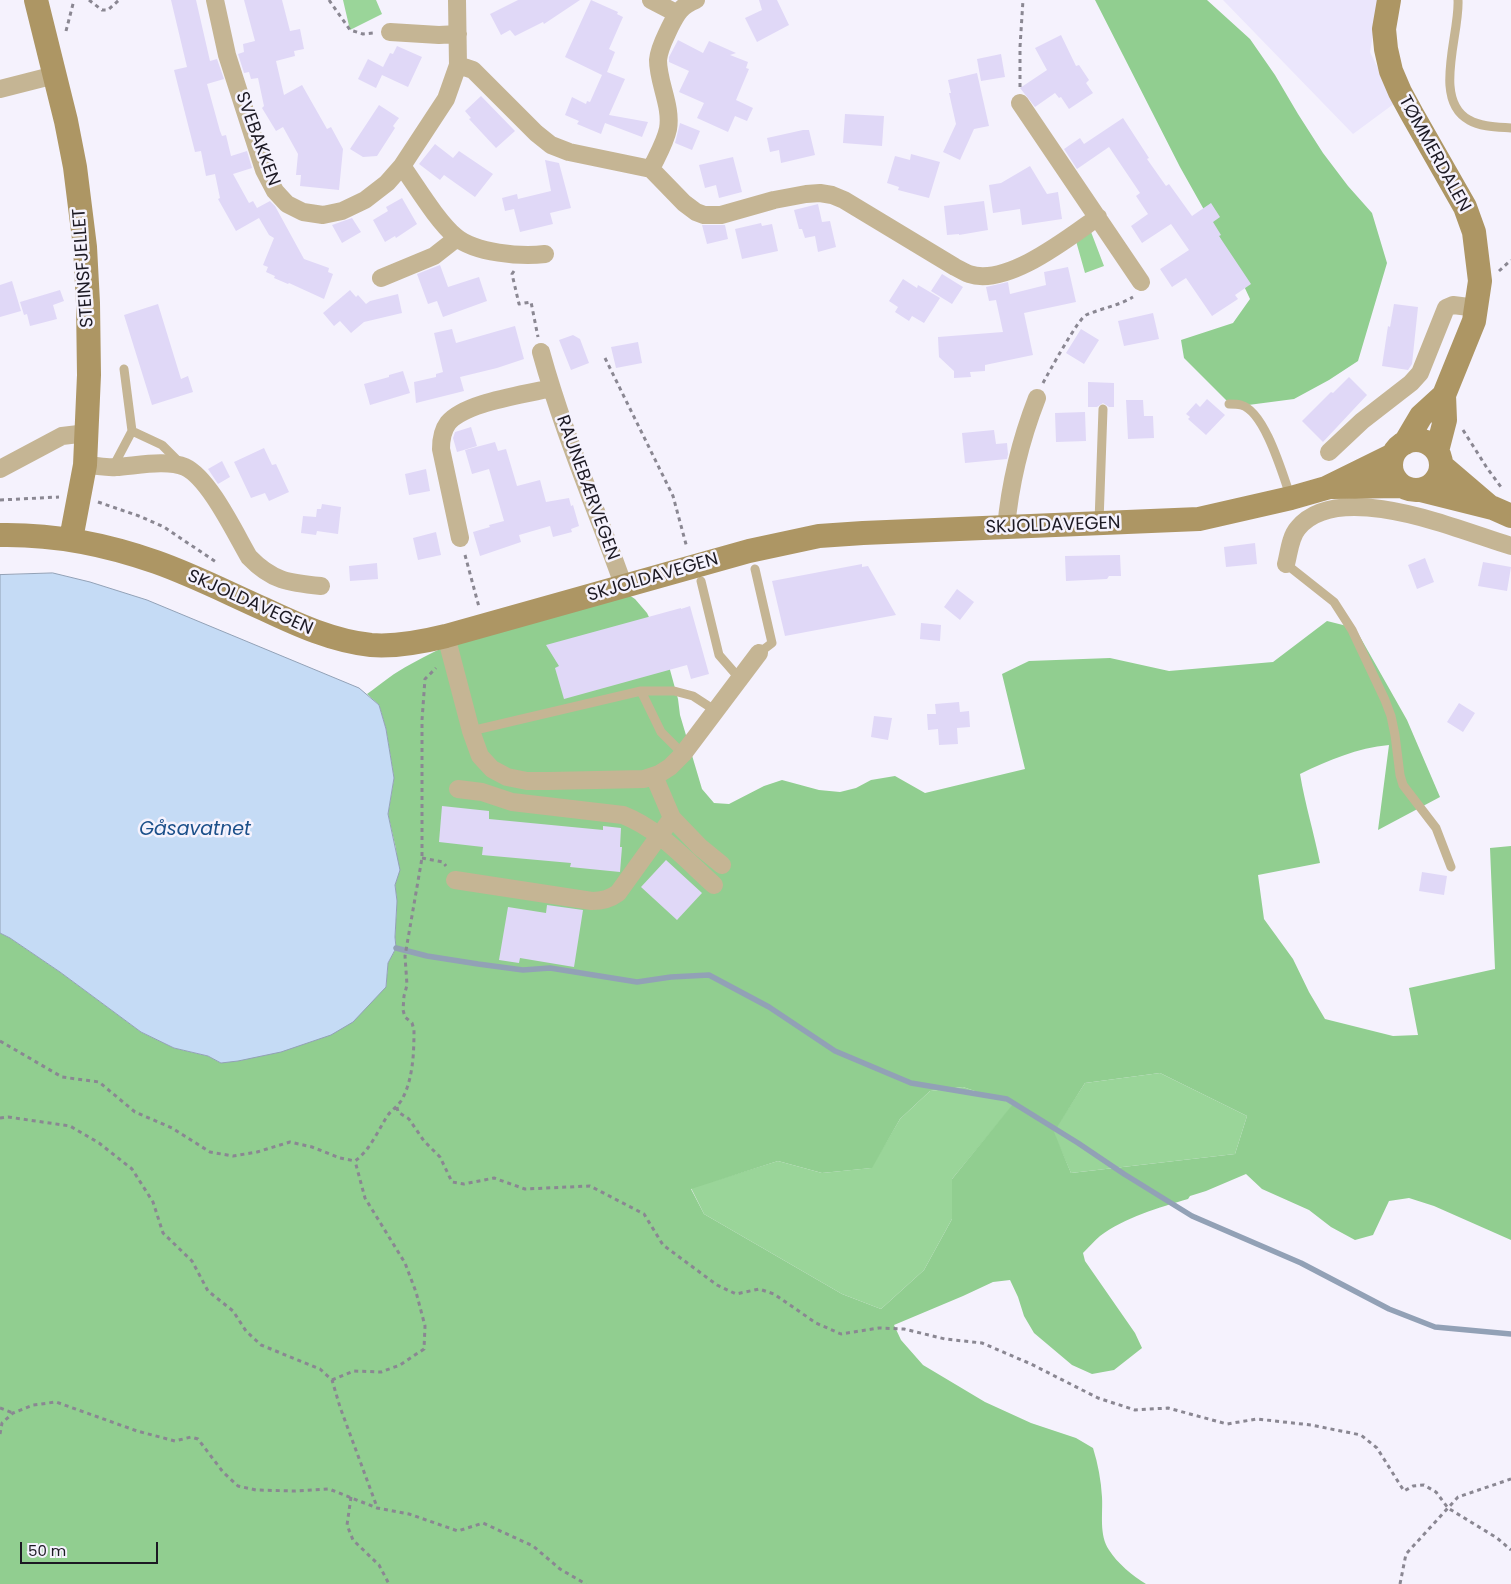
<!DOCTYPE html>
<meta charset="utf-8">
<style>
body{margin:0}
#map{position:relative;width:1511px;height:1584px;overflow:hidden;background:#f5f2fd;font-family:Poppins,sans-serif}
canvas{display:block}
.scale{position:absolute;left:20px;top:1542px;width:138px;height:22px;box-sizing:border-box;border:2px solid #1c1923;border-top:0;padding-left:6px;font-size:15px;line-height:18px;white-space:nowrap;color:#1c1923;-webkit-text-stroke:4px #f5f2fd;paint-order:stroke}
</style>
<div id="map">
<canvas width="1511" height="1584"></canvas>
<div class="scale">50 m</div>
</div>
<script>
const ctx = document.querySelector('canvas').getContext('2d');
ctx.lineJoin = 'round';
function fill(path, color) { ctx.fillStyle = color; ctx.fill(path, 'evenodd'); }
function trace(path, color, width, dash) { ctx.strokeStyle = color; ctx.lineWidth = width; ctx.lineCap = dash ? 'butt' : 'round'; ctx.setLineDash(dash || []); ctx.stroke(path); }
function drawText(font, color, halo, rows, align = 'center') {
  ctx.font = font + ' Poppins,sans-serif'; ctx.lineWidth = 5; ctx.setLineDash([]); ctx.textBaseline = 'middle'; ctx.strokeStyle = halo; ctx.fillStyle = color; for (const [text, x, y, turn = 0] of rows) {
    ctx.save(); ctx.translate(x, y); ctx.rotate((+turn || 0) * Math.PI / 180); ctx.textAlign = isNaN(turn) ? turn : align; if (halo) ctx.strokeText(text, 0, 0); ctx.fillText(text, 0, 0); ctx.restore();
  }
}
fill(new Path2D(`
 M1223,0h156l-9,52 25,51 -42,31z`), '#ebe6fc');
fill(new Path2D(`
 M343,0h33l6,14 -32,16z
 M1088,224l16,42 -19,7 -11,-39z
 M1160,1073l87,43 -12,38 -164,19 -18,-41 32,-49z
 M963,1087l51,17 -62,75v40l-28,51 -43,39 -39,-15 -138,-80 -13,-26 87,-27 44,12 49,-5 29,-49 30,-28z`), '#9ad599');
fill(new Path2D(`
 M1095,0h112l43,39 25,36 23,39 25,39 25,33 24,27 15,50 -29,98 -29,19 -35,19 -61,8 -49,-49 -3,-18 52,-17 17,-24 -20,-43 -50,-89z
 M617,587l18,12 12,14 17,35 14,51 2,16 22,74 12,14 15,1 35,-18 18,-6 37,10 21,2 16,-4 15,-8 24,-4 30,17 100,-24 -23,-95 27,-13 81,-3 59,13 104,-9 54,-41 28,7 52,92 33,77 -62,33 11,-85c-32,3 -60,15 -89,29 5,30 14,59 20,89l-62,12 6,44 29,40 16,33 16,27 68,17 25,-1 -9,-47 86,-19 -5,-121 21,-2v394l-77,-34 -25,-8 -20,3 -16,34 -18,5 -24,-13 -22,-17 -47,-21 -16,-15 -40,17 -16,5 -2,3c-28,8 -64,19 -88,37 -6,5 -11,11 -17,17l2,8 50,72 7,15 -28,22 -22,4 -20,-9 -38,-32 -10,-17 -6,-19 -8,-17 -17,2 -30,14 -69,29 7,15 22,25 62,37 46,21 45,15 17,10c5,16 8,32 9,49 1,17 -3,38 7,53 8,13 24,26 37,34h-1146v-651l10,5 50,34 81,60 33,16 34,8 13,7 165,-76 2,-24 8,-15 -1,-11 2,-36 -2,-16 3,-11 -2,-25 -8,-35 6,-36 -8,-49 -7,-24 -12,-11c14,-10 28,-22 44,-30 64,-36 137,-55 206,-77zM1160,1073l87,43 -12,38 -164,19 -17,-41 31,-49zM963,1087l50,17 -61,75v40l-28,51 -43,39 -39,-15 -138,-80 -13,-25 87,-28 44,12 50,-5 28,-49 30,-28z`), '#91ce90');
const water = new Path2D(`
 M53,573l37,9 57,18 212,88 20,17 7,24 8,49 -6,36 12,56 -5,15 2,16 -2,36 1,11 -8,15 -2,24 -33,35 -22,13 -50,17 -43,9 -17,2 -13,-7 -34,-8 -33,-16 -81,-60 -50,-34 -10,-5v-358z`);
fill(water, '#c5dbf5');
trace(water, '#92a1b6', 1);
trace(new Path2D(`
 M396,948l31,8 51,8 45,6 27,-2 87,14 34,-5 38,-2 60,32 66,44 76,32 96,16 71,44 46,31 68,42 109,47 88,46 46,18 76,7`), '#92a1b6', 5.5);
fill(new Path2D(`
 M171,0h25l14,61 7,-2 7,20 -17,5 13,47 2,5 4,-1 5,21 16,-5 5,17 -19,6 16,29 4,-2 4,7 13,-7 5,5 29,53 25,9 -1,4 5,2 -9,25 -35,-16 -1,1 -14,-6 1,-2 -9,-4 2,-5 -5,-2 11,-27 -5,-3 -10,-17 -23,13 -18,-32 2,-1 -5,-24 -9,2 -5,-25 -6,1 -21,-82 13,-3z
 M244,0h38l8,31 10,-2 4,20 -10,2 1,5 -19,5 8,34 18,-10 25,44 4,-2 12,22 -4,41 -39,-4 1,-11h-5l2,-21 -15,-27 -7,4 -14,-23 2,-2 -6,-28 -7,1 -2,-7 -5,1 -6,-19 6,-2 -1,-8 12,-3z
 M518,0h62l-36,24 -1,-2 -28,14 -5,-6 -9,5 -11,-21z
 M591,0l27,12 -1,2 6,3 -14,32 6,3 -8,20 18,7 -16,36 39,7 -6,15 -37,-14 -4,11 -24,-10 2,-3 -14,-6 7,-18 14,7 1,-3 3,1 12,-27 -37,-18z
 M759,0h18l12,25 -32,17 -12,-24 17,-8z
 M1061,35l15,31 3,-1 10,15 -3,3 7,10 -24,16 -8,-12 -2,1 -4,-5 -20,14 -15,-19 27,-18 -12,-22z
 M678,40l25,13 6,-12 27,12 -6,2 18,7 -2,6 3,1 -13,31 17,8 -6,13 -12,-5 -7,16 -31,-14 7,-15 -25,-11 10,-21 -20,-9v-5z
 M397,46l25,11 -14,30 -26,-12 -6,13 -18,-9 10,-20 15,8 7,-14 3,1z
 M1001,54l4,23 -24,4 -4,-22z
 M977,73l12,53 -15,3 -14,31 -17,-8 13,-28 -7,-31h2l-3,-13z
 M481,96l34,35 -19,17 -27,-29 2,-1 -6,-7z
 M379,105l20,13 -6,8 2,2 -18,28 -14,1 -13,-8z
 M845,114l39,2 -2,30 -39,-3z
 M1123,118l26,40 -2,1 19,27 3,-2 23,32 19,-13 9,14 -7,5 8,13 -2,1 32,48 -16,11 3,4 -26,17 -26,-38 -14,9 -12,-18 29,-19 -18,-26 -29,19 -11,-17 17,-12 -12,-18 4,-3 -31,-46 -32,22 -13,-20 16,-11 4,6z
 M680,123l20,8 -8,19 -17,-7z
 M803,130h6l6,25 -34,8 -2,-13 -9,2 -3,-14z
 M435,144l18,14 6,-7 34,23 -18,23 -31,-22 -4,5 -21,-16z
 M911,154l29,8 -11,36 -31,-8 1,-3 -12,-4 8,-27 15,4z
 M733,157l9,35 -23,6 -3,-13 -11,3 -6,-23z
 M545,160l14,3 12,45 -21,5 3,11 -33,8 -6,-23 -9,2 -3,-13 15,-4 1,5 33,-8z
 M1030,166l17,28 11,-2 4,27 -40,6 -2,-16 -27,4 -4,-28 12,-2z
 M402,198l15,26 -21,14 -1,-2 -10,6 -12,-22 15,-9 -2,-4z
 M984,201l4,29 -29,5v-1l-12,1 -3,-29z
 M818,204l4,18 8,-1 6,26 -18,5 -3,-16 -10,2 -3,-9h-3l-5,-19z
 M352,218l9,14 -19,11 -10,-18z
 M761,223l1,3 10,-2 6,27 -36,8 -7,-30z
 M702,225h23l3,14 -21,5z
 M440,265l8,22 31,-10 8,24 -44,16 -6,-16 -9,3 -11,-30z
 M1068,267l8,35 -52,11 9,42 -48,10v6l-15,1 1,5 -17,1v-7l-15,-14 -1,-20 65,-5 -7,-32 -7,1 -3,-14 22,-5 2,12 36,-9 -2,-13z
 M942,274l21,13 -11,17 -21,-13z
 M903,279l14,9 1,-3 22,13 -16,25 -12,-7 -3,5 -14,-9 3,-5 -9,-6z
 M12,281l9,30 -21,6v-32z
 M60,290l4,11 -11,4 4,14 -27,7 -3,-12 -3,1 -4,-13z
 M350,290l6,7 2,-2 8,9 4,-3 28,-7 4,19 -38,9 -13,11 -11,-12 -6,5 -11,-13z
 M158,304l23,75 7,-3 5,16 -41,13 -28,-90z
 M1394,304l24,3 -6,57 -4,6 -26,-4 6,-40 2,1z
 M1153,313l6,26 -35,7 -6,-25z
 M515,326l9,33 -27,9 -37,9 4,14 -48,12 -2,-21 22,-5v-3l7,-2 -9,-39 18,-4 4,14z
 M1081,329l18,11 -15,24 -18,-11z
 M573,335l7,4 9,24 -18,7 -12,-30z
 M638,342l4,21 -26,5 -5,-21z
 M403,371l7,22 -40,12 -6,-21 25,-7v-2z
 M1349,377l18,18 -44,47 -21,-21 29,-29 2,1z
 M1088,382l26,1v24h-5l-6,-4 -6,4h-9z
 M1207,399l18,16 -19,20 -18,-16 2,-2 -4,-3 10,-11 4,4z
 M1126,400h17l1,16h9l1,22 -26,1z
 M1085,412l1,29 -30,1 -1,-29z
 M471,427l6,19 -20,6 -4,-14 2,-6z
 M994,430l2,14 11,-1 1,11 -1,5 -42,4 -3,-30z
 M495,442l3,9 8,-2 11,37 23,-6 6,22 23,-4 2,8 2,-1 6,21 -8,3 1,3 -19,5 -3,-11 -31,9 2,7 -41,14 -7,-24 17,-5 -1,-2 15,-4 -15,-52 -17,5 -7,-24z
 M264,448l8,17 4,-1 13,28 -20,9 -4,-8 -14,5 -17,-36z
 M222,461l8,16 -12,7 -10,-15z
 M426,469l4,22 -21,4 -4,-21z
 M322,504l19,3 -3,27 -21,-3 -1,4 -15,-2 2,-17 13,1 1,-8h4z
 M436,532l5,23 -23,5 -5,-22z
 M1255,543l2,21 -31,3 -2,-20z
 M1120,555l1,21h-12l-2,3 -41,2 -1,-25z
 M1425,558l9,24 -17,7 -9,-24z
 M1483,562l28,5 -4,24 -29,-5z
 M377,563l1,16 -28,2 -1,-15z
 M862,564v3l6,-1 28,49 -111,21 -13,-55z
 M957,589l17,13 -14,18 -16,-13z
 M690,606l19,68 -18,5 -4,-14 -123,34 -9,-31 4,-2 -13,-21 135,-37v1z
 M921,623l20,2 -1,16 -20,-2z
 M959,702l1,10 9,-1 1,16 -13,1 1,16 -19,1 -1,-16 -10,1 -1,-16h9l-1,-10z
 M1459,703l16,10 -12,19 -16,-10z
 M874,716l18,2 -4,22 -17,-3z
 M442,806l47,5v8l114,11v-4l18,2 -1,19h2l-2,25 -50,-5 1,-4 -89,-8 1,-8 -44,-5z
 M666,860l36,33 -25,27 -36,-33z
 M1422,872l25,4 -3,19 -25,-4z
 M547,905l36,5 -9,57 -54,-9 -1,5 -20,-3 9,-53 38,6z`), '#e0d8f7');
trace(new Path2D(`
 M89,0l13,10h6l11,-10
 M329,0l21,30 13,4 11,-1
 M66,31l8,-31
 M1020,87v-40l3,-47
 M514,271l-2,3 7,30 12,-2 7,35
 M1499,271l12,-11
 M605,358l68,138 14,52
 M1043,383c6,-11 35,-64 43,-68 16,-7 32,-9 47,-18
 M1463,430l24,38 14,19
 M0,500l59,-3
 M98,502l41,14 25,11 52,35
 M465,555l14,52
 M422,858l21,4 3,4
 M0,1041l62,36 37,5 36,30 37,16 38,24 23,4 24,-4 33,-10 22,5 28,11 15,3c14,-10 22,-28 31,-43 4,-7 10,-10 15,-17 12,-20 13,-48 13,-71l-2,-7 -7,-6 -2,-7 1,-14 3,-11 -2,-29 17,-98v-138l3,-41 11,-11
 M397,1107l1,5 11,7 15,22 16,16 12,25 12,2 30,-6 31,11 65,-3 54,28 19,31 54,40 19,9 23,-5 15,5 42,29 25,11 38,-6 25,1 41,10 37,4 49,21 67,34 37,12 33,-2 59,16 30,-5 54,6 50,10 16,13 27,43 9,-5 11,-1 12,7 12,16 49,30 14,12
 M0,1118l8,-1 62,9 29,17 33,26 21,33 10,31 29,28 16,30 25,20 13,20 15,14 59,24 12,11 8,27 37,100
 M332,1380l22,-9 27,1 19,-7 24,-16 1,-23 -9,-34 -11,-29 -40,-65 -10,-37
 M0,1408l13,5
 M0,1434l2,-11 11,-10 20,-8 23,-3 81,29 38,10 16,-4 7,2 25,33 15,14 18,4 38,1 35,-2 48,19 32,6 49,17 25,-8 50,23 27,23 26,15
 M351,1497l-4,28 6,15 26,25 10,19
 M1400,1584l6,-30 52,-57 53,-18`), '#8a8792', 3, [4, 4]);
trace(new Path2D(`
 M1458,0c2,34 -26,100 11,120 12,7 29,7 42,8
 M124,369l8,62
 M1229,404c4,0 9,0 12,1 24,6 42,71 50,93
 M113,467l19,-36 30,14 18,18
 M1099,522l4,-113
 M1286,564l48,38 18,28 33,70 6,16 4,19 5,40 3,10 33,43 15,39
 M755,569l17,74 -13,10
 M701,581l18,74 21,24
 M641,691l20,41 22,22
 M471,731l170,-40h33l19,5 23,15`), '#c5b594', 9);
trace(new Path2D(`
 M215,0l12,55 37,115 11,21 12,13 16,8 20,3 19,-4 23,-11 22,-17 15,-17 44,-67 12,-34 -1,-65
 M651,0l25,13
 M390,32l49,3 19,-1
 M458,65l15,5 63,63 15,12 18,7 82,17 33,34 12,9 8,3h17l53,-15 32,-6 14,-1 12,2 12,5 111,67c4,2 9,5 14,7 38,13 99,-36 129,-57
 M0,89l55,-14
 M1020,103l121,179
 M402,166c15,21 35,55 54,71 19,16 65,20 89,17
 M651,169c6,-13 14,-26 17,-40 4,-23 -10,-46 -10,-69 1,-12 7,-22 12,-33 7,-14 11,-21 26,-27
 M381,278l53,-22 23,-18
 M541,352c22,80 55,156 83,235
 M1329,452l33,-31 49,-38 9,-10 26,-65 7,-3 24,3
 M85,465c10,0 21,3 31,2 19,-1 51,-8 69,0 24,11 50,66 64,90 23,24 40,26 72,29
 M0,469l62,-33 25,-3
 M1006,528c4,-44 15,-89 31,-130
 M460,538l-19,-89c0,-9 1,-18 7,-26 17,-21 76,-28 103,-35
 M1286,564c3,-11 4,-27 12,-36 41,-50 163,3 213,18
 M446,636l25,95 9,25 12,13 15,8 20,4h21l96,-2 15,-5 11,-7 13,-13 76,-101
 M654,776l18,42 28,29 22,18
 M458,789l24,3 30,10 111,13c36,14 63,45 91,70
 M455,880l137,21c11,0 18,-2 26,-8l54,-75`), '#c5b594', 18);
trace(new Path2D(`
 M36,0l30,121 9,46 10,80 3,56 1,72 -4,90 -14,74
 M1389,0l-5,29 2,20 5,22 9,21 12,22 53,93 9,25 6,49 -6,40 -30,74 -23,21 -16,27
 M1391 465a25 25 0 1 1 50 0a25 25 0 1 1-50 0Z
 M1437,451l8,-31 -1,-25
 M1441,465l48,41
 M1332,487l69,-1
 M1421,490l72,18 18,8
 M0,535c54,-1 105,9 156,27 37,13 72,31 108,47 34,16 69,32 107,36 26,2 51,-3 75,-9l303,-85 70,-15 44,-3 336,-14 92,-21 35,-10 67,-33`), '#ad9664', 24);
drawText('18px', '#1c1923', '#f5f2fd', [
 ["SVEBAKKEN",257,139,70],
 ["TØMMERDALEN",1434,154,61],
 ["STEINSFJELLET",84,268,-94],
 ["RAUNEBÆRVEGEN",587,488,70],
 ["SKJOLDAVEGEN",1053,526,-2],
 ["SKJOLDAVEGEN",653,578,-16],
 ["SKJOLDAVEGEN",250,603,24]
]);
drawText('italic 19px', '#1c508a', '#f5f2fd', [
 ["Gåsavatnet",195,830]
]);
</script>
